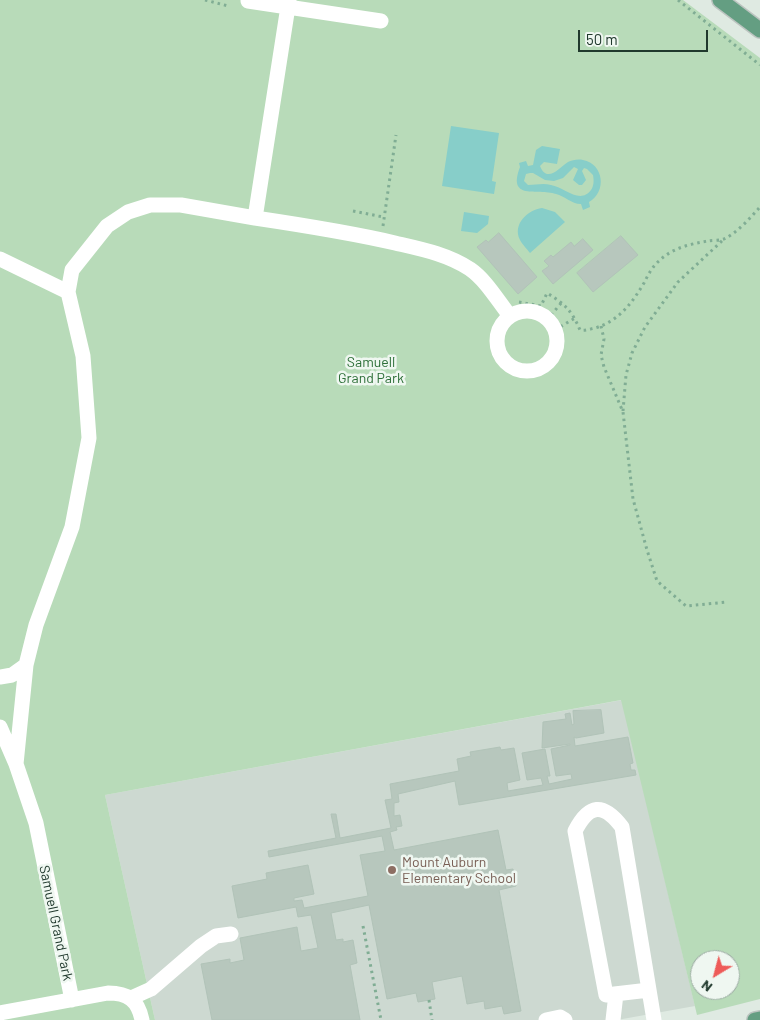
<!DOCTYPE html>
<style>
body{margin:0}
#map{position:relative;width:760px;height:1020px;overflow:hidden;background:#dfeae2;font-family:Barlow,sans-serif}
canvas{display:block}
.north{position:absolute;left:690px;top:950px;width:50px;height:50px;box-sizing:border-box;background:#eff7f1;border:1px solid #9caba3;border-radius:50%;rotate:217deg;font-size:14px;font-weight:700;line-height:20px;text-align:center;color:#20392d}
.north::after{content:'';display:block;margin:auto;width:18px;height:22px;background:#ee5b58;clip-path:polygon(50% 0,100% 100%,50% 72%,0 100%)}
.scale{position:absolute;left:578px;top:30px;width:130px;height:22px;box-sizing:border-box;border:2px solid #20392d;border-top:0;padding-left:6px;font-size:15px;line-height:18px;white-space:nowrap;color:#20392d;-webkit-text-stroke:4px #eff7f1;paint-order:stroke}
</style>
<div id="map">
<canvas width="760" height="1020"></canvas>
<div class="north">N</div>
<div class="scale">50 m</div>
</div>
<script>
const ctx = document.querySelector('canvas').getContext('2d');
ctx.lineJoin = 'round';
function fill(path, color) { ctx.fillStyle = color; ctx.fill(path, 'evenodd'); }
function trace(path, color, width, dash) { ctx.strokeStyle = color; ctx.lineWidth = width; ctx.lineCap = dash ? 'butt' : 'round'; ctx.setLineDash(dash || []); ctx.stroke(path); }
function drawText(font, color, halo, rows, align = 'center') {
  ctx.font = font + ' Barlow,sans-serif'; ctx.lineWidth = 5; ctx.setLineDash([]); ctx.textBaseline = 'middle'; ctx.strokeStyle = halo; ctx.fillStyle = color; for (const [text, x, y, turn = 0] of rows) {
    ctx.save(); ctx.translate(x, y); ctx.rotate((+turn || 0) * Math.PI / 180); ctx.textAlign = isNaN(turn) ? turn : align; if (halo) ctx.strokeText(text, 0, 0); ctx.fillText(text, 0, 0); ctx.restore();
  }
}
fill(new Path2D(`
 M622,700l73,306 -78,14h-462l-50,-225z`), '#cdd9d1');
fill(new Path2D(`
 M0,0h683l77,58v941l-63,16 -76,-315 -516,95 50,225h-155zM700,960h30v30h-30z`), '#b8dbb9');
fill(new Path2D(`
 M451,126l48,7 -7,48 4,1 -2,12 -52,-8z
 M542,146l18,3 -3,15 -13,-2 -4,4c7,18 20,1 28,-4 4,-2 10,-3 15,-2 21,4 24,32 6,42l1,5 -7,3 -2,-6c-10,0 -16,-8 -25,-10 -19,-6 -49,7 -36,-27l-1,-4 7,-2 2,5 5,-1 3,-15zM574,167l4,2 -5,11 6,5h3l4,-5 -4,-9 2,-3 3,1 6,6c1,5 1,11 -2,15 -11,15 -27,-3 -40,-5 -8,-2 -15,0 -23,0l-4,-4 2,-7 4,-1h3l12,7 9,1 9,-3z
 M542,208l13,4 10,10 -35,31c-3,-4 -8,-9 -10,-13 -8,-16 8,-30 22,-32z
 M464,212l25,4 -1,8 -11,9 -16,-2z`), '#87cec9');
const building = new Path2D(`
 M499,233l38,44 -19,17 -41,-47 9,-7 2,2z
 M621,236l17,19 -45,37 -16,-19z
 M583,239l10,11 -40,34 -11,-13 7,-5 -5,-5 7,-6 2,2 18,-15 3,4z
 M601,710l3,23 -28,5 -2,-1 1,9 53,-9 5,26 -3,1 1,6h4l1,5 -177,30 -4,-24 -57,13 1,8 -5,1v13l6,-1 2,11 -6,1 1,3 -7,2 4,18 104,-20 8,40 7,-1 3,17 -17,4 22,121 -17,3 -2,-8 -17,3 -1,-8 -17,3 -5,-28 -30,6 3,17 -17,3 -2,-9 -29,6 -18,-94 -38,8 5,27 7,-1v3l10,-2 4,23 -7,2 10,55h-148l-11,-56 29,-5v4l14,-3 -4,-22 57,-11 4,24 17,-3 -7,-33 -13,2 -2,-10 -58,11 -6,-32 35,-7 -1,-6 42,-8 6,29 -20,4v3l8,-1 2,8 64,-12 -8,-41 25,-4 -3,-15 -113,21 -1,-6 68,-13 -5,-24h5l4,24 51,-10 -6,-28 7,-1 -2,-15 69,-13 -2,-12 14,-3 -1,-4 30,-5 1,3 13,-2 6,32 -13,3 1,8 35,-6 -2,-7 -14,2 -5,-27 23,-4 5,27h-3l2,8 23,-5 -1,-5 -15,2 -5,-27 19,-4v-1l-28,4 1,-26 23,-3 -1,-5 5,-1 2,12 2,-1 -1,-13z`);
fill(building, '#b7c7bd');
trace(building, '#b1c3b8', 1);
const major = new Path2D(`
 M720,0l40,30
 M755,1020l5,-1`);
trace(major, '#bcc4c0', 18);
trace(new Path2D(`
 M205,0l23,6
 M678,0l82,65
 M353,211l30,6
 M383,226l13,-91
 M519,302l22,4 6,-13c18,11 25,18 33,37 5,1 10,-1 15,-2 24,-7 37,-25 49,-45 4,-8 8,-16 15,-22 13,-13 31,-17 49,-20 5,-1 13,0 18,-3 13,-7 24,-20 34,-31
 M547,320l15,-18
 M601,326l3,13 -3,16 3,12 19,45 10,87 14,51 10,31 29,25 42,-4
 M555,330l20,-12
 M623,411l3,-36 6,-22 13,-26 33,-45 46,-43
 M363,926l18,94
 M429,1000l3,20`), '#80ad94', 3, [2.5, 4]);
trace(new Path2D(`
 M248,1l133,20
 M255,218c47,7 93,14 140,25 26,6 52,11 75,26 16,11 28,32 40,47
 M0,259l68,33
 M497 341a30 30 0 1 1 60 0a30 30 0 1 1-60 0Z
 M0,677l12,-2 14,-10
 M0,727l16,37 20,59 36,177
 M16,764l10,-99 10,-40 36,-98 17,-89 -6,-82 -15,-64 4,-22 35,-44 21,-14 22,-7h31l74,13 34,-218
 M649,990l-43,5 -31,-164c14,-27 28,-29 47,-4l32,193
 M131,998l20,-9 50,-43 15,-10 15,-2
 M0,1013l108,-20c20,0 30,7 34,27
 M546,1020l14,-3 5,3
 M613,1020l3,-26`), '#fff', 15);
trace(major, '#649e82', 15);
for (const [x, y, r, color] of [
 [392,870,5,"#8d6e63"]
]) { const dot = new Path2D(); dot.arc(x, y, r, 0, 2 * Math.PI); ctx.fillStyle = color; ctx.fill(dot); trace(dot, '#eff7f1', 2); }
drawText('14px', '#2c6e37', '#eff7f1', [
 ["Samuell",371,362],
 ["Grand Park",371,378]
]);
drawText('14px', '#785e54', '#eff7f1', [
 ["Mount Auburn",402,862],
 ["Elementary School",402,878]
], 'left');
drawText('14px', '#20392d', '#eff7f1', [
 ["Samuell Grand Park",56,923,78]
]);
</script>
